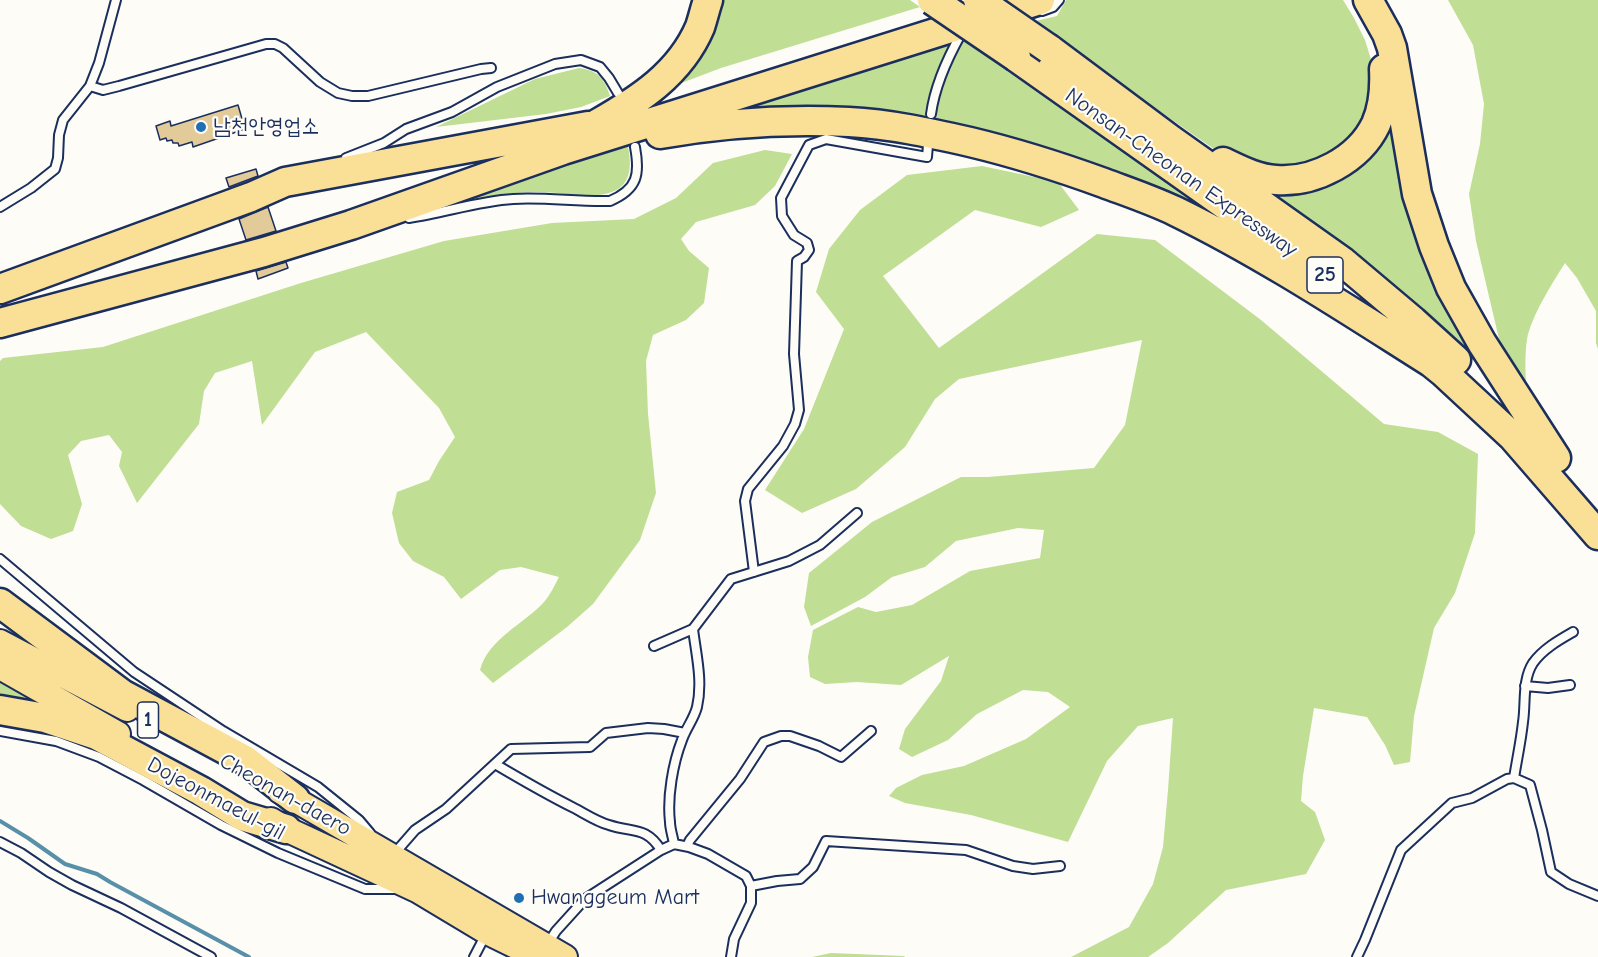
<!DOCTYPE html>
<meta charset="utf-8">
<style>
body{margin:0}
canvas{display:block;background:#fdfcf7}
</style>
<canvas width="1598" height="957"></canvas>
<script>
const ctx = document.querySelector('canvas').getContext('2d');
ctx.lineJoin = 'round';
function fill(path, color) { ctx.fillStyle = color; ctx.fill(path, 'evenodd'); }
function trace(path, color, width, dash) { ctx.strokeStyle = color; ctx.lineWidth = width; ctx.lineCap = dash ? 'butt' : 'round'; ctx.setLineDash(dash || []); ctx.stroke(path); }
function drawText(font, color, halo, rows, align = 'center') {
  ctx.font = font + ' "Comic Neue","Poor Story",sans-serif'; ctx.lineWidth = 4.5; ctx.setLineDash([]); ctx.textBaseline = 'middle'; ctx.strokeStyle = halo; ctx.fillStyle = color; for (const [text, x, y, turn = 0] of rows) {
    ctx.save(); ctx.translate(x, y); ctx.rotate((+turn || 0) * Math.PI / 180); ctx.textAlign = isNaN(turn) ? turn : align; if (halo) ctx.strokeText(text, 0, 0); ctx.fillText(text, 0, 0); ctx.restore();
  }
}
fill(new Path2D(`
 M712,0h198l10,7 -199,61 -66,25z
 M1066,0h277l11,18 11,22 8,26 -1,21 -11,36 -10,17 -41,28 -61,-1 -35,-18 -183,-127 26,-6z
 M1448,0h150v349l-2,-6v-32l-19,-33 -12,-15c-13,21 -30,47 -37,71 -3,13 -3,33 -2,47l-16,-20 -11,-22 -23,-98 -7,-47 11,-50 4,-40 -11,-59z
 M957,34c-17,27 -29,55 -33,87l-204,-6z
 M966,38l292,205 -323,-123c1,-7 0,-14 2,-20 3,-18 15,-50 29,-62z
 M579,68c20,3 25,10 31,28l-29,11 -35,7 -110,13 99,-48z
 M1390,106l104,272 -114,-97 -125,-96 36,4z
 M628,147c3,15 4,33 -10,42 -21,13 -58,2 -83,3 -31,1 -61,7 -92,13l158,-56z
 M765,150l27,4 -17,32 -20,19 -59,17 -15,17 8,12 20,17 -5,35 -18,17 -33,15 -7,26 2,53 8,79 -16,47 -47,64 -26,23 -74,56 -13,-13c9,-32 43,-45 64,-68 6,-7 11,-17 15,-25l-38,-10 -21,3 -39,29 -17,-22 -31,-16 -14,-18 -7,-30 5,-21 32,-12 10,-19 16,-24 -16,-29 -73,-76 -51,20 -53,73 -10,-64 -37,12 -11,18 -5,33 -62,79 -18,-37 3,-14 -13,-17 -28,6 -13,14 14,49 -9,27 -22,8 -30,-13 -21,-22v-143l3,-3 100,-11 198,-64 143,-42 108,-18 82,-4 42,-21 37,-35z
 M982,166l76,16 21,28 -38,17 -66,-17 -92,66 56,72 158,-114 58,6 106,80 123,104 54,8 40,22 -3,79 -20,60 -21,35 -20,88 -4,46 -16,3 -9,-20 -18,-28 -53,-9 -11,68 -2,25 14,11 10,28 -19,34 -80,16 -58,53 -20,14h-77l58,-30 24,-43 10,-37 5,-57 5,-72 -35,8 -31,35 -39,81 -97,-27 -66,-12 -16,-7 7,-8 26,-13 42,-9 62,-27 44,-32 -22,-15 -25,-2 -46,24 -29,26 -36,17 -13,-8 6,-20 36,-48 8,-25 -48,29 -44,-3 -32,2 -15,-7 -2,-20 5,-27 45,-23 18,5 36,-7 58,-34 70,-13 4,-28 -26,-2 -62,13 -31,26 -33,10 -27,20 -54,29 -7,-19 5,-34 63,-51 89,-45h27l106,-9 31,-43 17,-85 -183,39 -24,20 -30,48 -49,42 -54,24 -37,-23 39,-61 40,-100 -28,-37 13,-43 31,-39 47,-35z
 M0,678l64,37 -64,-9z
 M831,953l73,3 1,1h-93z`), '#c1de95');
trace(new Path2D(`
 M0,821l28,17 37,26 32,10 13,8 139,75`), '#5790a8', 4);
const building = new Path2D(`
 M238,105l7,24 -52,18 -1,-5 -13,4 -1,-3h-5l-1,-3 -5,1 -1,-3 -6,2 -4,-14 14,-5 1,5z
 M256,169l2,7 -29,11 -3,-9z
 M268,207l8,24 -30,9 -7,-21z
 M286,262l2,6 -30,11 -2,-8z`);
fill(building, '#e3ca99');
trace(building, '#1b2f5e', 1.5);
const lane = new Path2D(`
 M1042,11l11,-4 6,-7
 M90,86l9,-23 17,-63
 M931,114c4,-29 16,-55 30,-80
 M346,158l38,-15 22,-14 46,-17 45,-25 58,-23 26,-4 19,7 9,11 9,15
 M0,207l31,-19 24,-19 3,-11 1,-23 4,-15 27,-34 13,4 16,-4 147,-42h9l8,4 37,34 18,11 14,3h16l113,-27 10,-1
 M409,218c35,-5 69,-17 104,-19 32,-2 65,3 97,2 28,-12 30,-27 25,-54
 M0,559l134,113 89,59 95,56 41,33 11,13
 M754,572l-9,-71 3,-12 35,-43 12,-22 4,-14 -5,-56 3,-93 7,-4 5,-7 -2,-7 -13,-8 -12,-19 -1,-18 28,-53 17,-6 101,18 1,-12
 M654,646l39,-17
 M1525,686l23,2 22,-3
 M0,731l56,10 43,16 44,23 78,45 57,28 87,36h32
 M495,764c27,16 53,31 81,45 11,6 22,13 33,16 24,8 37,1 52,25
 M1514,778c3,-19 7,-37 9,-56 3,-19 -1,-42 10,-59 10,-14 26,-23 40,-31
 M0,842l21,11 28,19 23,13 49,23 90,49
 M674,844l15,3 19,7 38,22 5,10 26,-5 23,-2 13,-12 13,-26 140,9 47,16 20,3 27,-3
 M687,846l3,-6 50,-61 24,-37 17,-6h9l29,10 22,11 30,-26
 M394,854l21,-24 31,-21 65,-60 79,-2 16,-14 42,-5 16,1 21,4
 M547,945l9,-14 29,-32 76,-49 13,-6c-1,-7 -4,-15 -4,-22 -3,-25 3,-59 12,-82 4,-12 12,-21 15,-33 6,-26 -1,-53 -4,-78l38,-50 58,-18 31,-16 37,-32
 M474,957l11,-21
 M731,957l3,-18 17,-36v-17
 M1357,957l8,-17 36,-90 51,-47 20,-5 35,-19 7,-1 16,7 12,45 9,42 18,12 29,12`);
const primary = new Path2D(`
 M0,642l127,67
 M0,667l118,67
 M280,791l285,166
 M271,820l15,9 131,61 70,42 47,23`);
const highway = new Path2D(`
 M1368,0l19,34 5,14 25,146 17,52 17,42 31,55 74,115
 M1049,49l122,91 172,122 70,59 43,39
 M1016,57l310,219
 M597,124c42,-24 83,-50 103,-97 3,-9 5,-18 8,-27
 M660,134c62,-11 127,-15 189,-12 41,2 81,11 121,20 46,11 90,25 134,41 24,9 48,17 71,28 90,44 173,99 257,152
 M1223,162c17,8 34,17 53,18 38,3 83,-20 100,-56 8,-18 9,-36 8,-55
 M0,289l251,-92 34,-15 303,-56
 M0,323l264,-71 87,-27 212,-75 477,-150
 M1417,351l26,21 70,65 85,98
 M0,603l122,91 123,66 50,39
 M0,710l45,8 51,17 105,56 41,25 44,13`);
trace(lane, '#1b2f5e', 12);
trace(primary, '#1b2f5e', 28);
trace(highway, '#1b2f5e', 33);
trace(lane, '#fdfcf7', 8);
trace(primary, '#fadf96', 24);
trace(highway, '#fadf96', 28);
const highwayBridge = new Path2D(`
 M932,0l84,57
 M978,0l71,49`);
trace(highwayBridge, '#1b2f5e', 33, []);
trace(highwayBridge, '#fadf96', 28);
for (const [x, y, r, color] of [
 [201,127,6,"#1f6fb2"],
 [519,898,6,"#1f6fb2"]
]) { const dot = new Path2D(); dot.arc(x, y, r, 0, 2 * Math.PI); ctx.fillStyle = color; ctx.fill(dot); trace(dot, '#fdfcf7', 2); }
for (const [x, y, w] of [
 [1325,275,36],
 [148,720,21]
]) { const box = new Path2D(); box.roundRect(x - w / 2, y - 18, w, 36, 4.5); ctx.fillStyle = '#fdfcf7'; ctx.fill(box); trace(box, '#1b2f5e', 1.5); }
drawText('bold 21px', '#1b2f5e', null, [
 ["25",1325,275],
 ["1",148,720]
]);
drawText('22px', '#1b2f5e', '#fdfcf7', [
 ["남천안영업소",213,127],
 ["Hwanggeum Mart",531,898]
], 'left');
drawText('22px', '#1b2f5e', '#fdfcf7', [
 ["Nonsan-Cheonan Expressway",1181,173,35],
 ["Cheonan-daero",285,795,29],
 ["Dojeonmaeul-gil",216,799,28]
]);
</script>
